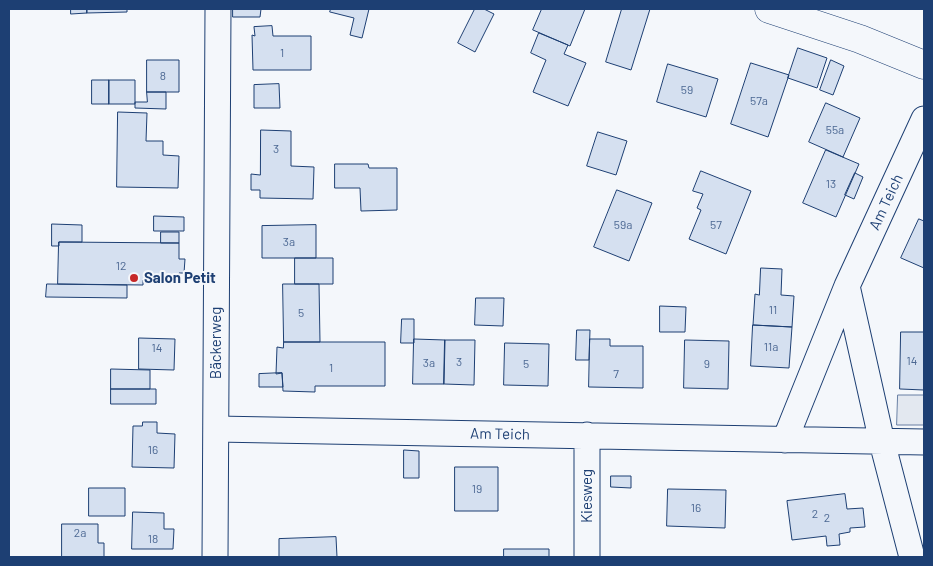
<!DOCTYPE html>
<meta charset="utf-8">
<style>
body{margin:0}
#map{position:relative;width:933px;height:566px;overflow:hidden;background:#f4f7fb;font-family:Barlow,sans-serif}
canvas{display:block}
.frame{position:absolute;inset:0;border:10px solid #1d3f73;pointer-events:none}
</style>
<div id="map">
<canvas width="933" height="566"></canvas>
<div class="frame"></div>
</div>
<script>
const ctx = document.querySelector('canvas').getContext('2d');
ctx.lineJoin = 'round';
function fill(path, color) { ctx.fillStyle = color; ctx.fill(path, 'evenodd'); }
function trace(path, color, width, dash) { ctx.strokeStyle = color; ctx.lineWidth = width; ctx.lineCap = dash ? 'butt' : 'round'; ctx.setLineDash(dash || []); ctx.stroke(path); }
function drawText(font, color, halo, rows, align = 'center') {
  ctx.font = font + ' Barlow,sans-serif'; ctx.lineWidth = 4; ctx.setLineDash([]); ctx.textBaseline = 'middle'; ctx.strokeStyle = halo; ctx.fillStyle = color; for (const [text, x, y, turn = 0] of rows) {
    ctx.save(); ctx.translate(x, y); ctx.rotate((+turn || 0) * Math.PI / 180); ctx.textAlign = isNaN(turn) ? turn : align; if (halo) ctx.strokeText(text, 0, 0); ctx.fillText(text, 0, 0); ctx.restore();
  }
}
const parking = new Path2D(`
 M898,395h26v30h-27z`);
fill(parking, '#e3e8f0');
trace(parking, '#687fa3', 1);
const building = new Path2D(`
 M71,9h16v4l-16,1z
 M87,9h40v3l-40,1z
 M233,9h28l-1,8h-27z
 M331,9h38l-7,29 -12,-3 4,-17 -24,-6z
 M475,9h9l10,5 -19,38 -17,-9z
 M542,9h43l-15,37 -37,-16z
 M622,9h28l-19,61 -25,-8z
 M272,26l1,10h38v34h-58l-1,-35 3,1 -1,-9z
 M539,33l29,12 -4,9 22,9 -18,43 -35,-14 13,-32 -15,-7z
 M798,48l29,10 -10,30 -29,-10z
 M147,60h32v32h-32z
 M831,60l13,6 -11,29 -13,-5z
 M751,63l38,12 -21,62 -37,-13z
 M668,64l50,15 -12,38 -49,-15z
 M92,80h17v24h-17z
 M109,80h26v24h-26z
 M279,84l1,24h-26v-23z
 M147,92h19v17l-31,-1v-6h12z
 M826,103l34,15 -17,39 -34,-15z
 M118,112l29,1 -1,28h17v14l16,1 -1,32 -61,-1z
 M261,130l30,1v35l23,1 -1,32 -53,-1v-8h-9v-16l9,1z
 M598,132l29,9 -11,34 -29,-9z
 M826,150l33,14 -23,53 -33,-14z
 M335,164h33l1,4h28v42l-36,1 -1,-23h-25z
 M701,171l50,20 -25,63 -37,-15 12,-29 -4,-2 6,-14 -10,-3z
 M855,173l8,4 -9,22 -9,-4z
 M617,190l35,13 -23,58 -35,-14z
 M154,216l30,1v14h-30z
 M919,219l5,2v47l-23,-10z
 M52,224l30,1v17h-23v4h-7z
 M316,225v33h-54v-32z
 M161,232h18v11h-18z
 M59,242l120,1v16h6l-1,14h-5v7h-36v5l-85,-1z
 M295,258h38v26h-38z
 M761,268l21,1 -1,26 13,1 -2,31 -39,-2 2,-31 4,1z
 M47,284l80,1v13l-81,-1z
 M283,284h36l1,58h-36z
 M476,298h28l-1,28 -28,-1z
 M660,306l26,1 -1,25h-25z
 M402,319h12v24h-13z
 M753,325l39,2 -3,41 -38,-2z
 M577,330h13l-1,30h-13z
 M901,332h23v58l-24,-1z
 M139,338l36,1 -1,31 -35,-1z
 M414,339l31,1 -1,44h-31z
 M590,339h20v7h33v42l-54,-1z
 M445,340h30l-1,45 -30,-1z
 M685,340l44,1 -1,48 -44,-1z
 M284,342h101v44h-70v6l-32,-1 -1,-18 -6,1 1,-27 6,1z
 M505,343l44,1 -1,42 -44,-1z
 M111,369l39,1v19h-39z
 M282,373l1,14h-24v-13z
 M111,389h45v15h-45z
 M143,422h14v11l18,1 -1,34 -42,-1 1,-41h9z
 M404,450l15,1v27h-15z
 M455,467h43v44h-43z
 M611,476h20v12l-20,-1z
 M89,488h36v28h-36z
 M668,489l58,1 -1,38 -58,-2z
 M845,494l2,15 16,-1 2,19 -15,1v4l-11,2 1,11 -13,1 -1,-10 -34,4 -5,-39z
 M133,512l31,1v16h10l-1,20h-41z
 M62,524h36v19h6v14h-42z
 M336,537l1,20h-58v-18z
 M504,549h45v8h-45z`);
fill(building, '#d5e0f0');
trace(building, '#1d3f73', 1);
const minor = new Path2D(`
 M847,286l35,156 30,115
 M216,429l708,13
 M587,435v122
 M785,440l62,-154 77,-167
 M215,557l3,-548`);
const tertiary = new Path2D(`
 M769,9l91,30 64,26`);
trace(minor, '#1d3f73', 27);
trace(tertiary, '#1d3f73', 29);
trace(minor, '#f4f7fb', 25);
trace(tertiary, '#f4f7fb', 28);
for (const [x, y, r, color] of [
 [134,278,5,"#c62828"]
]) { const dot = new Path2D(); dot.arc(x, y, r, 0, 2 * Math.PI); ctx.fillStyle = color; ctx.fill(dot); trace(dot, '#f4f7fb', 2); }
drawText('12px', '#4b6792', null, [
 ["1",282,53],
 ["8",163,76],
 ["59",687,90],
 ["57a",759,101],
 ["55a",835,130],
 ["3",276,149],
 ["13",831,184],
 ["59a",623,225],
 ["57",716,225],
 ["3a",289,242],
 ["12",121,266],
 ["11",773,310],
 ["5",301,313],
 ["11a",771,347],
 ["14",157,348],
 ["14",912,361],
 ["3",459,362],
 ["3a",429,363],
 ["5",526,364],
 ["9",707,364],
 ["1",331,368],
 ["7",616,374],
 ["16",153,450],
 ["19",477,489],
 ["16",696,508],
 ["2",815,514],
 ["2",827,518],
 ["2a",80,533],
 ["18",153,539]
]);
drawText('15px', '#1d3f73', '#f4f7fb', [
 ["Am Teich",886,202,-65],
 ["Bäckerweg",216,343,-90],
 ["Am Teich",500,434,1],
 ["Kiesweg",587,496,-90]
]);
drawText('bold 15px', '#1d3f73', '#f4f7fb', [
 ["Salon Petit",144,278]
], 'left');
</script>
